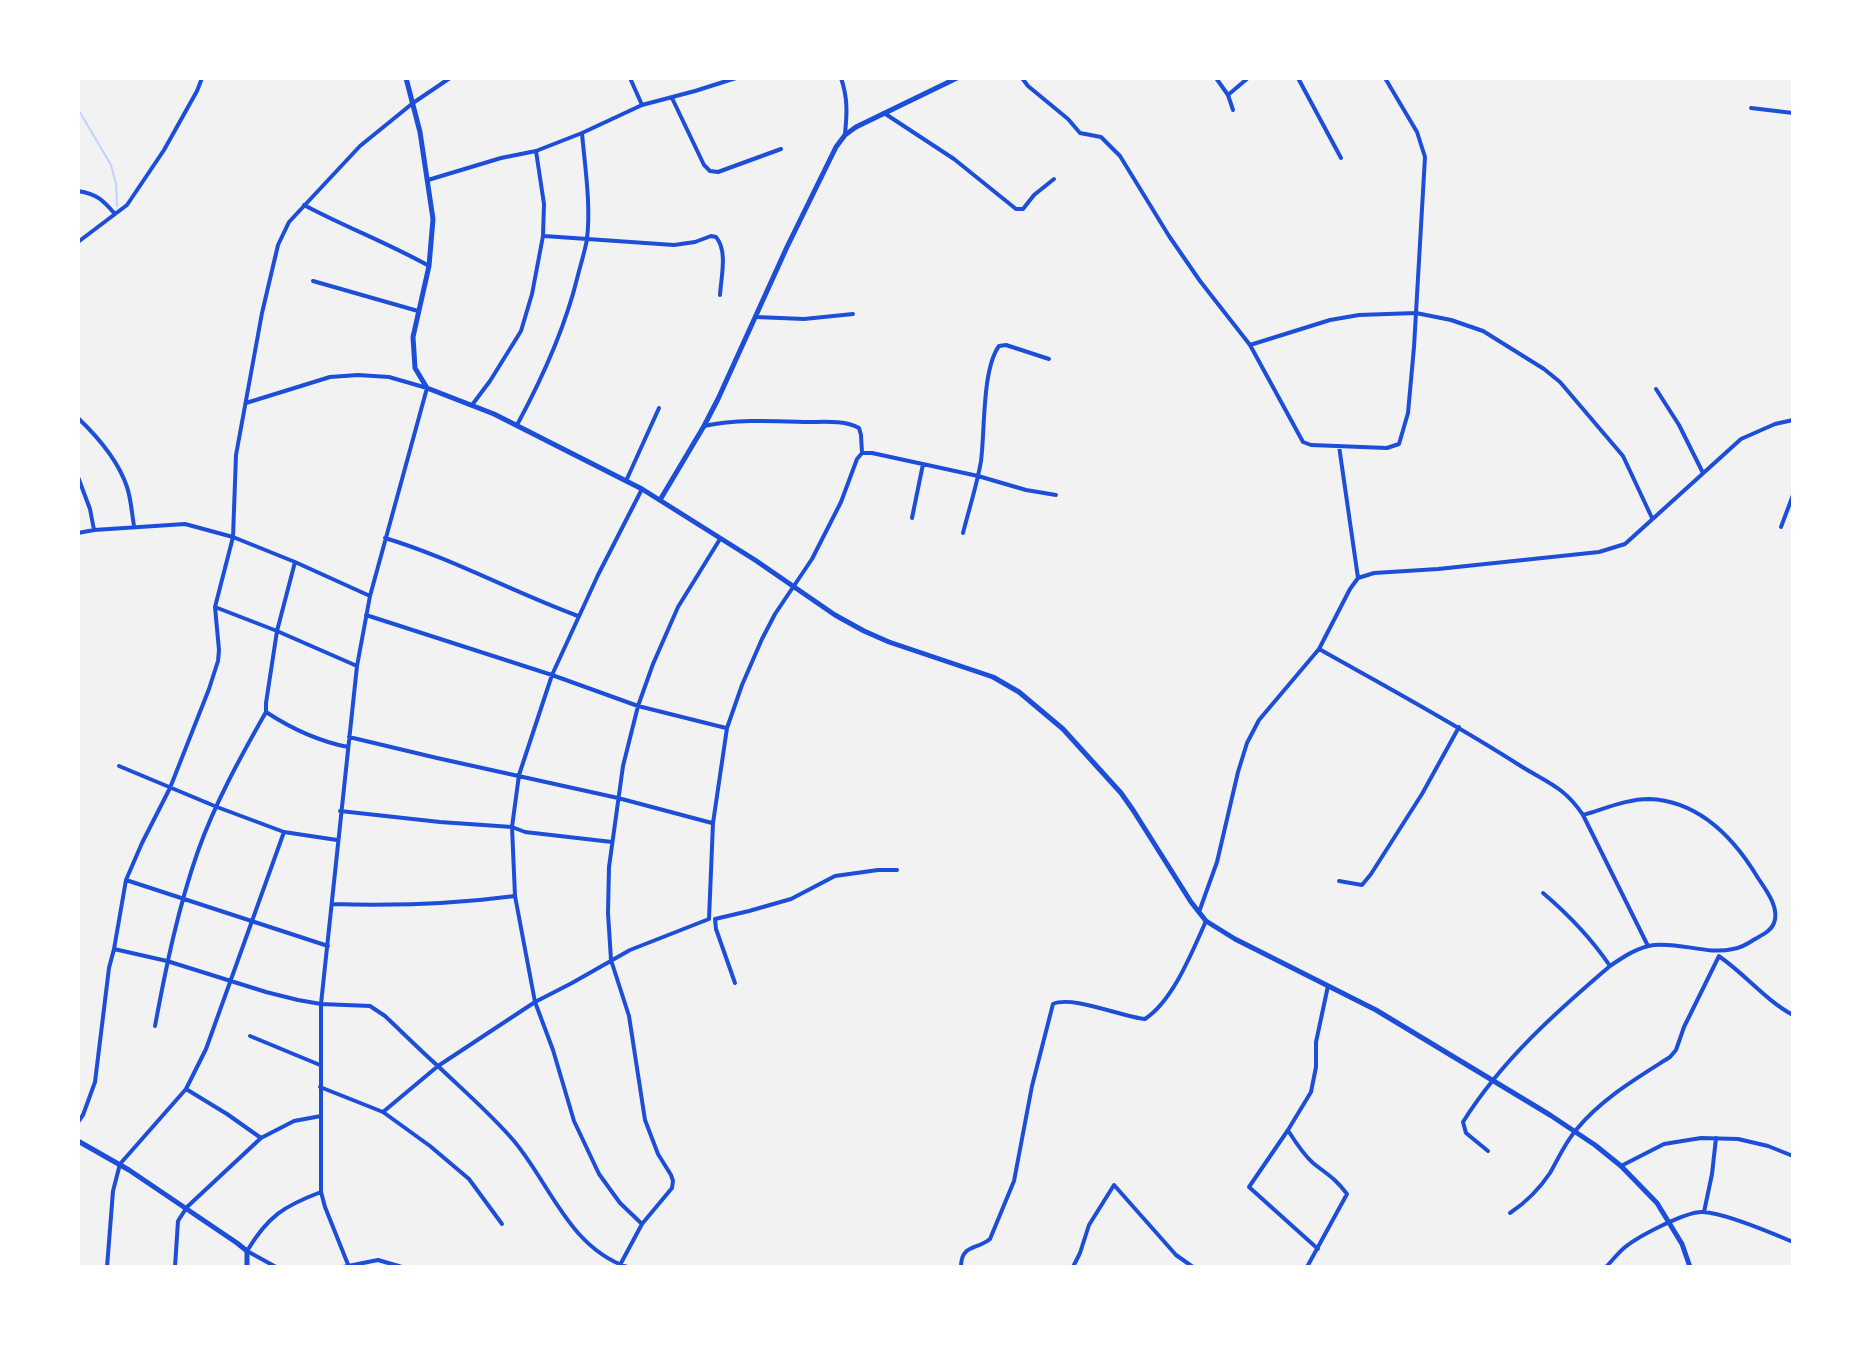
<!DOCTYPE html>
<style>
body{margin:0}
#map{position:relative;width:1871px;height:1345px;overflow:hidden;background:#f2f2f2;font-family:"Archivo Narrow",sans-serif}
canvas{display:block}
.frame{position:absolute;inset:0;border:80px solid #fff;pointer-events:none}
</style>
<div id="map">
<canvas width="1871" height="1345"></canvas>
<div class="frame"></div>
</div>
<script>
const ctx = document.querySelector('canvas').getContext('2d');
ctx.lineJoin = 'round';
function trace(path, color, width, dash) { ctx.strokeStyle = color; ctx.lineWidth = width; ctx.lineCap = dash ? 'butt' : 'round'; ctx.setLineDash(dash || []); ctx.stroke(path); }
trace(new Path2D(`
 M78,109l33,56 5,19 1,22`), '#bfd3fe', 2);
trace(new Path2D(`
 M630,78l12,27
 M841,78c7,20 6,36 4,56
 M1022,78l6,8 40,33 12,14 21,4 19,19 49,80 31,45 50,64 53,97 8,3 76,3 12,-4 9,-31 6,-66 11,-190 -8,-25 -32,-54
 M1216,78l12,17 5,15
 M1298,78l43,80
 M1228,95l20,-17
 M672,98l32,67 6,6 8,1 63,-23
 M1751,108l42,5
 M884,113l70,46 62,50h7l11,-14 20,-16
 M428,180l73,-22 35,-7 46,-18 60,-28 53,-14 41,-13
 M78,191c19,3 25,9 37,23
 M304,205c41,22 84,38 125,61
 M544,236l130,9 21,-3 16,-6 5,1c12,14 5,40 4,58
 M78,242l49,-37 37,-55 33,-59 5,-13
 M313,281l105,30
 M756,317l48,2 49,-5
 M1250,345l80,-25 29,-5 57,-2 35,7 32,11 61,38 16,13 63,74 29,62
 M1656,389l23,36 24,48
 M246,403l84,-26 28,-2 31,2 38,11 -57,208 -13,70 -36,338v188c-37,14 -53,24 -74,59l29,16
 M472,405l18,-24 31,-50 11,-37 11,-58 1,-32 -8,-53
 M78,418c21,20 40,42 49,69 4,12 5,27 7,39
 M517,425c26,-48 48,-96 61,-150 3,-12 7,-24 9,-36 4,-35 -2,-71 -5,-106
 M704,426c35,-7 69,-5 104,-4 16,0 36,-2 51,6l2,7 1,18
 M1339,446l19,132
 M78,477l12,32 4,21
 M626,481l33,-73
 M642,489l-44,86 -46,100 -33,100 -7,52 3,69 20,106 18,48 21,71 25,53 21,29 22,21
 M912,518l11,-54
 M1781,527l12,-32
 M78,533l16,-3 91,-6 48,13 62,25 75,34
 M963,533c6,-24 14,-48 18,-72 4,-30 1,-92 18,-115l7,-1 43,14
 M385,538c66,20 128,54 193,78
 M295,562l-18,69 -11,72v9c26,17 51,29 82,35
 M215,607l62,24 80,35
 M366,615l186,60 86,31 88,22
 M1319,649c66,37 133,73 197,114 29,19 47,22 67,52l65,131
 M349,737l88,21 181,40 94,25
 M119,766l98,41 67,25 53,8
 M340,811l100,11 72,5 13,5 87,10
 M126,880l202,66
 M1339,881l23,4 9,-11 51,-80 37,-67
 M1543,893c26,22 48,45 67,73
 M332,904c62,2 122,0 183,-8
 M1199,912l18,-50 21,-90 9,-29 12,-23 60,-71 31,-60 8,-11 16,-5 64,-4 161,-17 26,-8 116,-105 34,-15 18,-4
 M709,919l4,-96 14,-95 15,-43 20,-46 13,-25 37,-55 29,-57 16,-43 5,-6h10l106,23 48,14 30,5
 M715,919l34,-8 42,-12 44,-23 43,-6h19
 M715,919l1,10 19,54
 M114,949l53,12 99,31 32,8 23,4 49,2 15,10c18,17 36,35 54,51 25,24 52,47 75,74 36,43 55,106 113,126
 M1720,957c25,17 45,43 73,58
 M155,1026c11,-59 23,-118 43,-175 17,-48 43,-95 68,-139
 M250,1036l70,29
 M320,1087l63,25 47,34 39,33 33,45
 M186,1089l41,25 34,24
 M383,1112l55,-46 97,-64 37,-19 58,-33 79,-31
 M78,1122l5,-7 12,-33 14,-114 5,-19 12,-69 16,-37 28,-55 39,-99 9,-28 1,-11 -4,-43 18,-70 3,-82 26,-142 16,-68 11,-23 71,-76 53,-43 37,-25
 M1289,1132c7,11 14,22 24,31 15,12 22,15 34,31l-40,73
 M1488,1151l-22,-18 -3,-11c38,-61 93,-110 147,-156 13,-9 28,-19 44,-21 27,-3 53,10 79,4 8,-1 16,-6 22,-10 7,-4 16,-8 19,-16 6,-15 -8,-33 -16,-45 -24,-40 -59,-77 -109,-79 -22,0 -45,10 -66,16
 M1621,1166l43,-22 37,-6 37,1 30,7 25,10
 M321,1192l4,15 24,60
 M1704,1212l8,-38 4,-36
 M1510,1213c15,-10 30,-25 40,-40 8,-14 15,-30 26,-43 25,-31 61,-52 94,-73l6,-7 8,-23 35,-71
 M1318,1249l-69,-62 39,-57 23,-38 5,-25v-25l12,-56
 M620,1265l22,-41 30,-36 1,-7 -2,-6 -13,-21 -13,-34 -16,-104 -18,-56 -3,-47 1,-46 14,-101 15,-60 15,-42 25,-57 42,-68
 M107,1267l6,-76 7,-27 66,-75 20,-40 78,-217
 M175,1267l3,-46 9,-14 74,-69 33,-17 27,-5
 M343,1267l35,-7 24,7
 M961,1267c0,-23 16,-17 29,-28l24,-58 18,-95 21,-82c19,-9 69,13 92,15 28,-18 47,-67 61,-98
 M1073,1267l7,-14 9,-28 25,-40 62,70 17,12
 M1606,1267c6,-6 11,-13 18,-19 13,-11 62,-37 79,-36 22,1 69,21 90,30`), '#1d4ed8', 4);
trace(new Path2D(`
 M406,78l14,54 13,87 -4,47 -16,71 2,31 12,20 67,26 148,75 113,71 80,55 29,16 25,11 104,35 26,15 44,37 58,64 12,17 58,92 15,19 29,18 141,71 174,105 45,30 26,21 36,37 25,41 8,23
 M660,500l44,-74 14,-27 69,-152 49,-100 9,-12 11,-8 101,-49
 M78,1141l51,29 108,73 10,8v16`), '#1d4ed8', 5);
</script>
